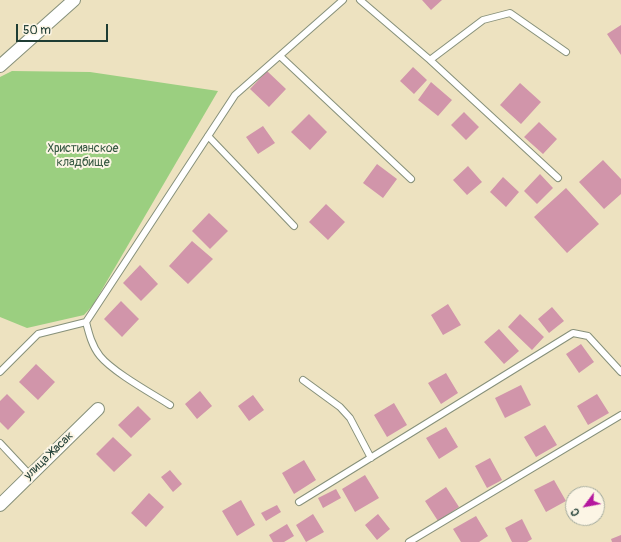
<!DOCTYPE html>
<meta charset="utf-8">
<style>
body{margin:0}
#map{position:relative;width:621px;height:542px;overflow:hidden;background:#ede2c0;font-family:Pangolin,sans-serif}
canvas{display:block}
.north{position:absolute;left:565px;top:486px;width:40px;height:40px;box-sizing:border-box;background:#fcf5e5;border:1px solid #a4ab9e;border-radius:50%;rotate:238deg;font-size:11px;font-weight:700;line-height:16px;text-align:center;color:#1f3d34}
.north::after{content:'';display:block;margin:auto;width:14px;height:18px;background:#b5179e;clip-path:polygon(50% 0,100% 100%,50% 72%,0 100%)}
.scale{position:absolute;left:16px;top:24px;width:92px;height:18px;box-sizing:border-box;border:2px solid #1f3d34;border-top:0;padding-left:5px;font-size:12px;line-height:14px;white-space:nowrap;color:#1f3d34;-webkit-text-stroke:3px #fcf5e5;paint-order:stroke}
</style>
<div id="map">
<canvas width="621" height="542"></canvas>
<div class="north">С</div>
<div class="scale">50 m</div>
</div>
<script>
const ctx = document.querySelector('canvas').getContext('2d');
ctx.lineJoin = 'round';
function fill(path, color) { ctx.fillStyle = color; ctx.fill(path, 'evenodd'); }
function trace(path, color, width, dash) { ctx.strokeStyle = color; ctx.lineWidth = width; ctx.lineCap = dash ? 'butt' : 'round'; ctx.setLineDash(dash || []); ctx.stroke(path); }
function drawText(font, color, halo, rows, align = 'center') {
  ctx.font = font + ' Pangolin,sans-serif'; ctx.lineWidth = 4; ctx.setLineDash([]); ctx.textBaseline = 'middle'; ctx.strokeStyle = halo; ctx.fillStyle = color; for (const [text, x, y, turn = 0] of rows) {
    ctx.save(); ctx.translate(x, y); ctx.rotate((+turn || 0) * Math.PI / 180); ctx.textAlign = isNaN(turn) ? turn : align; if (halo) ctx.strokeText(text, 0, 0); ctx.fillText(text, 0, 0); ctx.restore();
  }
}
fill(new Path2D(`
 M12,71l78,1 128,19 -125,214 -9,10 -57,13 -27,-11v-240z`), '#9bcf80');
fill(new Path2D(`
 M422,0h20l-11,10z
 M621,25v30l-14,-21z
 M413,67l14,13 -13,14 -14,-13z
 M267,71l19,18 -17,18 -19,-18z
 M431,82l21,18 -14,16 -20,-16z
 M520,83l21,19 -20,22 -21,-19z
 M464,112l15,15 -13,13 -15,-15z
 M309,114l18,18 -17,18 -19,-18z
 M539,122l18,17 -14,15 -19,-17z
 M263,126l12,17 -17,11 -12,-17z
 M603,160l18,19v15l-17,15 -25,-27z
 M377,164l20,15 -14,19 -20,-15z
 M468,166l14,16 -15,13 -14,-15z
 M540,174l13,14 -16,16 -13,-13z
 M503,177l16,15 -13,15 -16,-15z
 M566,188l33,36 -32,29 -33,-36z
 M326,204l19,18 -17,18 -19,-18z
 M209,213l19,18 -18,18 -18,-18z
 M192,241l21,18 -25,25 -19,-18z
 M140,265l18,19 -17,17 -18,-18z
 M121,301l18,18 -17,18 -18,-18z
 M448,304l13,21 -18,10 -12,-20z
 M552,307l12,14 -15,12 -11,-14z
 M520,314l24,23 -12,13 -24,-23z
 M499,329l20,22 -15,13 -20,-22z
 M581,344l13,18 -15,11 -13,-19z
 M36,364l19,18 -17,18 -19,-18z
 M446,373l12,20 -17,11 -13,-21z
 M521,385l10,20 -26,13 -10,-20z
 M200,391l12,15 -15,13 -12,-15z
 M7,394l18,18 -17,18 -8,-8v-21z
 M597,394l12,19 -21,12 -11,-19z
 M253,395l11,15 -15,11 -11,-15z
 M394,403l13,22 -20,12 -13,-22z
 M138,406l13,13 -20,19 -13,-13z
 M545,425l12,20 -21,12 -12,-20z
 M446,427l12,20 -19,12 -13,-21z
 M113,437l19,18 -18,17 -18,-18z
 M490,458l12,22 -15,8 -12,-22z
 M304,460l12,20 -22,14 -12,-21z
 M170,470l12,14 -9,8 -12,-15z
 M365,475l14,23 -24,14 -13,-23z
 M554,480l12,21 -20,11 -12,-22z
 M446,487l13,20 -21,14 -13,-20z
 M336,489l5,9 -18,10 -5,-10z
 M149,493l15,14 -18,20 -15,-14z
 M241,500l14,25 -18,11 -15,-25z
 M277,505l4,7 -15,9 -5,-8z
 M313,514l11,18 -18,10 -10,-17z
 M378,514l12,15 -13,11 -12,-15z
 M476,516l12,20 -9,6h-18l-8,-13z
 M522,519l10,20 -5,3h-15l-7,-14z
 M287,524l7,12 -10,6h-11l-4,-7z
 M621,535v7h-9l-1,-3z`), '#d195aa');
const lane = new Path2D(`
 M360,0l70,60 53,-40 27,-7 56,39
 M280,56l131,123
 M430,60l128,118
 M208,136l86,90
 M86,322c3,12 6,24 14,34 13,16 51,37 70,49
 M0,372l38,-38 48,-12 149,-227 108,-95
 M303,380l37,27 10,11 21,40
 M0,443l29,31
 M299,502l274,-169 15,3 33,36
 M409,542l212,-127`);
const street = new Path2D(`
 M0,66l74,-66
 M0,505l98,-96`);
trace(lane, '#86907a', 8);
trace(street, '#86907a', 14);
trace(lane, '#fff', 6);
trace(street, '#fff', 12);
drawText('12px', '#385a43', '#fcf5e5', [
 ["Христианское",83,149],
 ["кладбище",83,163]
]);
drawText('12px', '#1f3d34', '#fcf5e5', [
 ["улица Жасак",49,456,-44]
]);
</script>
